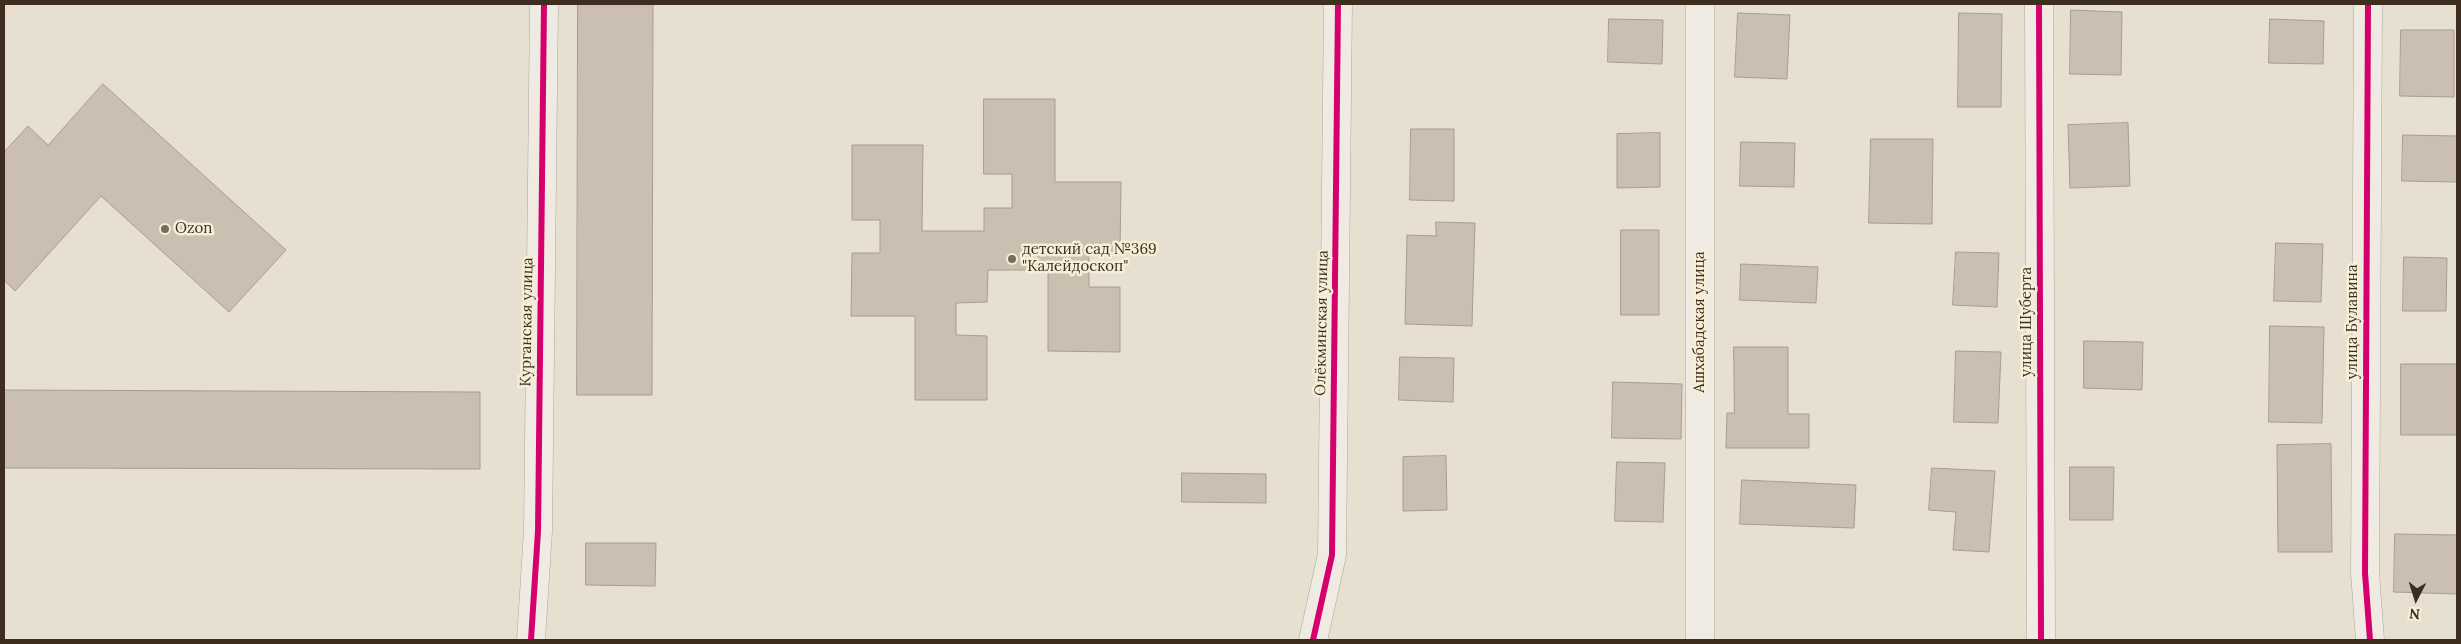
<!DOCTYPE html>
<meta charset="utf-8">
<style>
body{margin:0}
#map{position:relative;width:2461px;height:644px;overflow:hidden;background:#e7e0d1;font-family:Lora,serif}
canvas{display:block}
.frame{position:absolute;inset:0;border:5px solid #3d2e20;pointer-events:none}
.north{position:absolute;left:2391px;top:574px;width:50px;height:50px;-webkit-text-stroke:4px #f7eed8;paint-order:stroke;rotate:185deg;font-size:14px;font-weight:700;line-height:20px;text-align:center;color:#3d2e20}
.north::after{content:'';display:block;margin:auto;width:18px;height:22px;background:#3d2e20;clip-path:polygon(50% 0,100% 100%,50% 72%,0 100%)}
</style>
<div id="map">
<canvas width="2461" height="644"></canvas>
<div class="frame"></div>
<div class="north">N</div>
</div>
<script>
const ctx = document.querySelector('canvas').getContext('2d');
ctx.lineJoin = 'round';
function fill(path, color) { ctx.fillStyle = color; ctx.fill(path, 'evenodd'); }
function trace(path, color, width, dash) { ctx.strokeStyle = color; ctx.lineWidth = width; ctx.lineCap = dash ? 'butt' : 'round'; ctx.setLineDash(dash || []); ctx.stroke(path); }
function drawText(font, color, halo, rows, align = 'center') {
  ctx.font = font + ' Lora,serif'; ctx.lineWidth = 5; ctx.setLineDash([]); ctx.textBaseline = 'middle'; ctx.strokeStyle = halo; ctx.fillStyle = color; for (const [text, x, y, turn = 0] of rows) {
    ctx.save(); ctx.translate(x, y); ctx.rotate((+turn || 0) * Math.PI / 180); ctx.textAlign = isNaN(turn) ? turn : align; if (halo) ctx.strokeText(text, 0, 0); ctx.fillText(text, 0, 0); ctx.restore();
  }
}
const building = new Path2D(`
 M578,4h75l-1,391h-75z
 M2071,10l51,2 -1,63 -51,-1z
 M1738,13l52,2 -3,64 -52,-2z
 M1959,13l43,1 -1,93h-43z
 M1609,19l54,1 -1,44 -54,-2z
 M2270,19l54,2 -1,43 -54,-1z
 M2401,30h53v67l-54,-1z
 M103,84l183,166 -57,62 -128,-116 -86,95 -11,-11v-128l24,-26 20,19z
 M984,99h71v83h66l-1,72h-31v33h31v65l-72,-1v-81h-60l-1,32 -31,1v32l31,1v64h-72v-84h-64l1,-63h28v-33h-28v-75h71l-1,86h62v-23h28v-34h-28z
 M2128,123l2,63 -60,2 -2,-63z
 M1411,129h43v72l-44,-1z
 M1660,133v54l-43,1v-54z
 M2403,135l54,1v46l-55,-1z
 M1871,139h62l-1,85 -63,-1z
 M1741,142l54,1 -1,44 -54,-1z
 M1436,222l39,1 -3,103 -67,-2 2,-89 29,1z
 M1621,230h38v85h-38z
 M2276,243l47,1 -2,58 -47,-1z
 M1956,252l43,1 -2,54 -44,-2z
 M2404,257l43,1 -1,53h-43z
 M1741,264l77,3 -2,36 -76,-3z
 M2270,326l54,1 -2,96 -53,-1z
 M2084,341l59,1 -1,48 -58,-2z
 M1734,347h54v67h21v34h-83l1,-35h7z
 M1956,351l45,1 -3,71 -44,-1z
 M1400,357l54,1 -1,44 -54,-2z
 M2401,364h56v71h-56z
 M1613,382l69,2 -1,55 -69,-1z
 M4,390l476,2v77l-476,-1z
 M2331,444l1,108h-54l-1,-107z
 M1446,456l1,54 -44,1v-54z
 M1617,462l48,1 -2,59 -48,-1z
 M2070,467h44l-1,53h-43z
 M1932,468l63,3 -6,81 -36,-2 3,-38 -27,-2z
 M1182,473l84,1v29l-84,-1z
 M1742,480l114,5 -2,43 -114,-4z
 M2395,534l62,1v59l-63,-2z
 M586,543h70l-1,43 -69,-1z`);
fill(building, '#cbbfb2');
trace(building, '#a89c90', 1);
const minor = new Path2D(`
 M2039,4l2,636
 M2368,4l-3,569 5,67
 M531,640l7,-109 6,-527
 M1313,640l19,-85 6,-551
 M1700,640v-636`);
trace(minor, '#ada599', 29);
trace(minor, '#efebe3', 28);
trace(new Path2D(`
 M2039,4l2,636
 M2368,4l-3,569 5,67
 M531,640l7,-109 6,-527
 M1313,640l19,-85 6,-551`), '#d6006c', 6);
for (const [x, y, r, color] of [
 [165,229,5,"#786c5e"],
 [1012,259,5,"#786c5e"]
]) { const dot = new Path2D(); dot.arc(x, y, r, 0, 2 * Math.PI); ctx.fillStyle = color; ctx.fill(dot); trace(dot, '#f7eed8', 2); }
drawText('15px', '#3d2e20', '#f7eed8', [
 ["Ozon",175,229],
 ["детский сад №369",1022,250],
 ["\"Калейдоскоп\"",1022,267]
], 'left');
drawText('15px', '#3d2e20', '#f7eed8', [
 ["Курганская улица",527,322,-89],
 ["Ашхабадская улица",1700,322,-90],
 ["улица Шуберта",2027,322,-90],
 ["улица Булавина",2353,322,-90],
 ["Олёкминская улица",1322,323,-89]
]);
</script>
